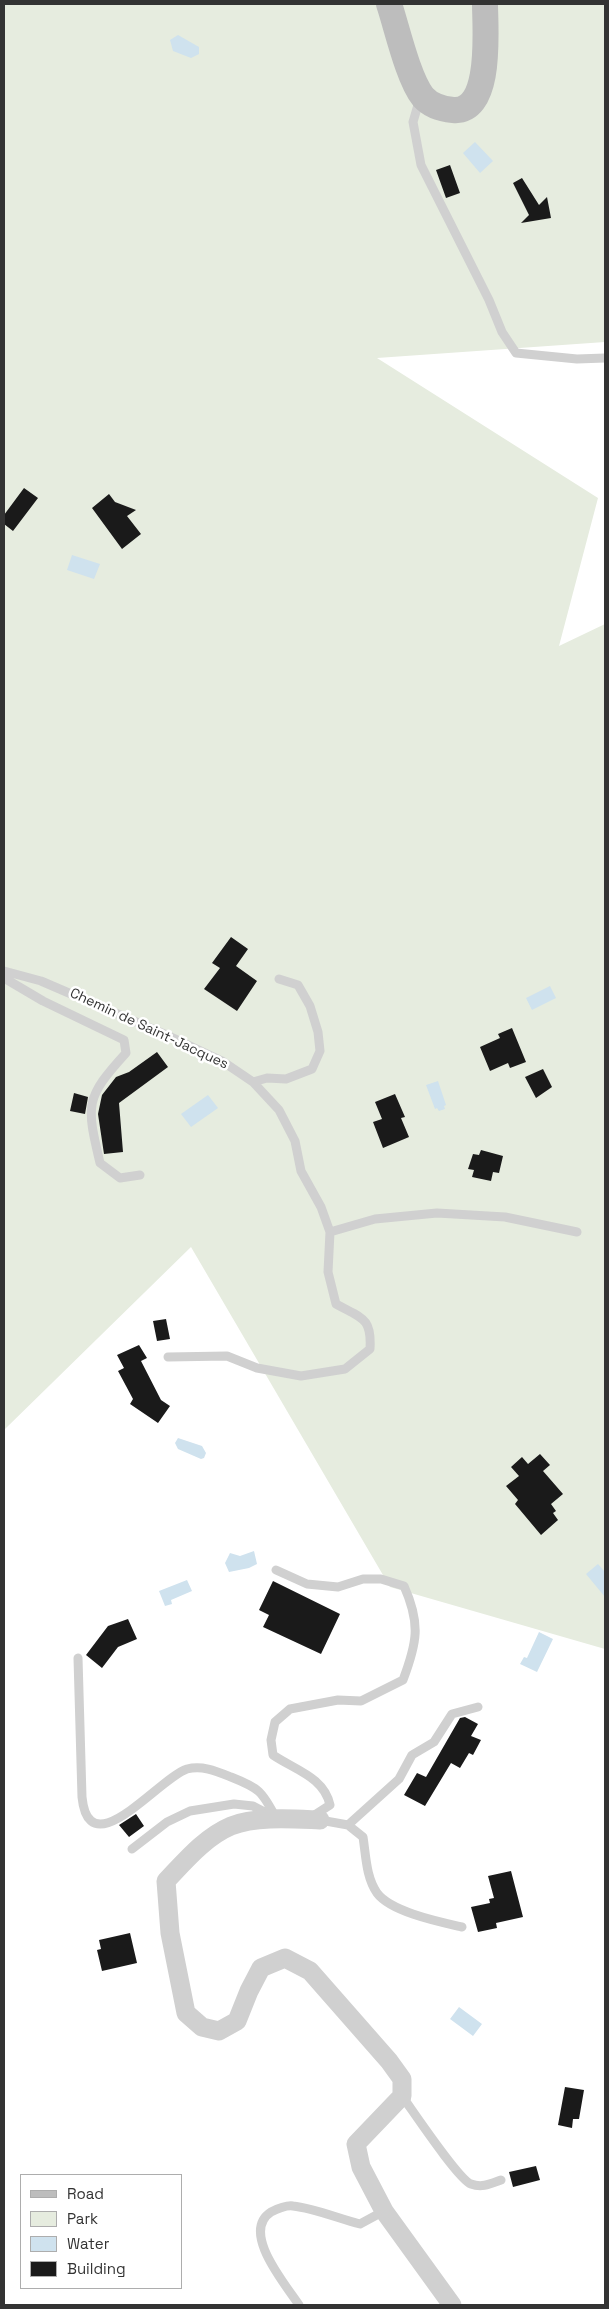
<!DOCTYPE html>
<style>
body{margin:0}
#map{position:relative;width:609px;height:2309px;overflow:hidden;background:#fff;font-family:"Space Grotesk",sans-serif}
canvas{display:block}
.frame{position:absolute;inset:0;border:5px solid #333;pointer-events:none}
.legend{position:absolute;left:20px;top:2174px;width:162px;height:115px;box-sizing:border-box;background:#fff;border:1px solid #adadad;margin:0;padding:6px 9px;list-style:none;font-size:15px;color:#333}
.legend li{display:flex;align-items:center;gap:10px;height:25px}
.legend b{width:25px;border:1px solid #adadad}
</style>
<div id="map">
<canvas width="609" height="2309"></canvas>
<div class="frame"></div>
<ul class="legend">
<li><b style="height:6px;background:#bdbdbd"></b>Road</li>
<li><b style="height:14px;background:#e6ecdf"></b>Park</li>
<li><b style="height:14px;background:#cfe2ee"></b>Water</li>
<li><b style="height:14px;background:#1a1a1a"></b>Building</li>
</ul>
</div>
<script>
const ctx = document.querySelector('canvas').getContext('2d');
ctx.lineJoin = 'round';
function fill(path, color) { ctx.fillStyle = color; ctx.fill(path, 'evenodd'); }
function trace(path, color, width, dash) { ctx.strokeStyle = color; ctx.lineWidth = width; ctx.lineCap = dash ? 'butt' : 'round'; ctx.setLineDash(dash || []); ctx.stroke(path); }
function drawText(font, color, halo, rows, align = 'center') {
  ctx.font = font + ' "Space Grotesk",sans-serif'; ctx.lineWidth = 5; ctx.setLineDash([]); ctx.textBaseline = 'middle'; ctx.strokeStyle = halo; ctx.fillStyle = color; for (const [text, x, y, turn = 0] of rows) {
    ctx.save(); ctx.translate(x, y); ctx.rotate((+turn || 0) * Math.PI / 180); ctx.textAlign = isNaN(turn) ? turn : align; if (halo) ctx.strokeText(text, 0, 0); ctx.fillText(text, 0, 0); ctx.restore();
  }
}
fill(new Path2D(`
 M4,4h601v338l-228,16 221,140 -39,148 46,-22v1025l-215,-62 -199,-340 -187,183z`), '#e6ecdf');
fill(new Path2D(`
 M178,35l21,12v7l-8,4 -18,-7 -3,-11z
 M475,142l18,19 -13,12 -17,-20z
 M72,555l28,9 -6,15 -27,-9z
 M550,986l6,12 -24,12 -6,-12z
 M438,1081l8,24 -2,1 1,3 -6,2 -2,-3 -2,1 -9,-24z
 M208,1095l10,13 -27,19 -10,-13z
 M178,1438l24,8 4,7 -2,5 -3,1 -23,-10 -3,-6z
 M254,1551l3,13 -8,4 -20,4 -4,-9 5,-10 10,3z
 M598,1564l7,8v25l-19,-23z
 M187,1580l5,11 -21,9 1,4 -7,2 -6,-15z
 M539,1632l14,7 -16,33 -17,-8 4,-7 3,1z
 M459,2007l23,17 -9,12 -23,-17z`), '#cfe2ee');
fill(new Path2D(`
 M450,165l10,28 -14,5 -10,-28z
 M522,178l17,27 8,-8 4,21 -30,5 8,-8 -16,-32z
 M24,488l14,10 -25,33 -9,-7v-9z
 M109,494l6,8 21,8 -9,6 14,18 -19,15 -30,-41z
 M231,937l17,12 -12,17 21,15 -20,30 -33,-22 16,-21 -8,-5z
 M512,1028l14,34 -16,6 -2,-5 -18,8 -10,-24 20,-9 -2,-4z
 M157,1052l11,15 -49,36 4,49 -19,2 -6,-40 4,-19 14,-18 13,-5z
 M543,1069l9,18 -16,11 -11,-21z
 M74,1093l14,4 -3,17 -15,-3z
 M395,1094l10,23 -4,1 8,19 -26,11 -10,-26 9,-3 -7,-17z
 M481,1150l22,6 -4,17 -6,-1 -2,9 -19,-4 2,-7 -6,-1 5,-15 6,1z
 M166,1319l4,20 -13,2 -4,-20z
 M139,1345l8,13 -6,3 20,39 9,6 -12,17 -28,-19 3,-5 -15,-28 6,-3 -7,-13z
 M540,1454l10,11 -7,6 20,23 -12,10 5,7 -3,2 5,7 -17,15 -26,-31 3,-4 -12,-14 13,-10 -8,-9 11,-10 6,7z
 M273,1581l67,33 -19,40 -58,-27 6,-12 -10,-5z
 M128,1619l9,20 -19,8 -16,21 -16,-13 22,-29z
 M465,1717l13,7 -7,12 10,4 -8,15 -4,-2 -9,15 -9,-5 -26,43 -21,-11 13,-22 9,4 34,-59z
 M136,1814l8,12 -15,11 -10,-12z
 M511,1871l12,46 -27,6 1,5 -19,4 -7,-25 19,-4 -1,-4 5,-1 -6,-22z
 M130,1933l7,30 -35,8 -5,-21 4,-1 -2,-9z
 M565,2087l19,3 -5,29h-6l-1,9 -14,-3z
 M536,2166l4,14 -27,7 -4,-15z`), '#1a1a1a');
trace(new Path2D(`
 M420,98l-7,24 8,43 68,135 13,32 14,21 61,6 28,-1
 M4,971l37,10 130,56 51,24 31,21 26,28 16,31 6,30 20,36 9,25 -2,40 8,32c25,14 36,13 34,45l-25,20 -44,7 -44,-8 -30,-12 -59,1
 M4,978l39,23 81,39 2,13c-41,45 -40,51 -26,110l20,15 20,-3
 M253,1082l14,-4 19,1 26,-10 8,-18 -2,-19 -8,-26 -12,-21 -19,-6
 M330,1232l45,-13 62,-6 68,4 72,15
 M276,1570l31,14 31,3 25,-8h18l23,7c17,38 13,57 -1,94l-42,21 -23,-1 -48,9 -15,13 -4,18 2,15c22,15 51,22 57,50l-17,11
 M78,1658l4,139c7,71 77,-19 105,-28 15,-4 29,2 44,8 28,11 31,14 45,41
 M320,1820l28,5 51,-46 13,-24 22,-13 18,-28 26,-7
 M348,1825l15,12c3,19 3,40 14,56 14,19 63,29 85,34
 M132,1849l35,-27 23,-11 44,-7 19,2 19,10
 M402,2096c11,15 56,83 69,88 11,4 19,0 30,-4
 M299,2305c-13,-20 -59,-73 -28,-93 6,-3 15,-7 22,-6 20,2 47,13 67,18l24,-13`), '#d0d0d0', 9);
trace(new Path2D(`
 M320,1820c-26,-1 -64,-4 -89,6 -26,11 -46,35 -65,55l4,52 16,80 16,14 17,4 18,-10 12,-30 12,-23 24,-10 25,13 79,90 13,18v17l-46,48 5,23 23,44 68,94`), '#d0d0d0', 19);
trace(new Path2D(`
 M389,4c8,24 19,74 34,93 8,9 19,12 30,13 40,4 32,-83 32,-106`), '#bdbdbd', 26);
drawText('14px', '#333', '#fff', [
 ["Chemin de Saint-Jacques",149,1029,25]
]);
</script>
